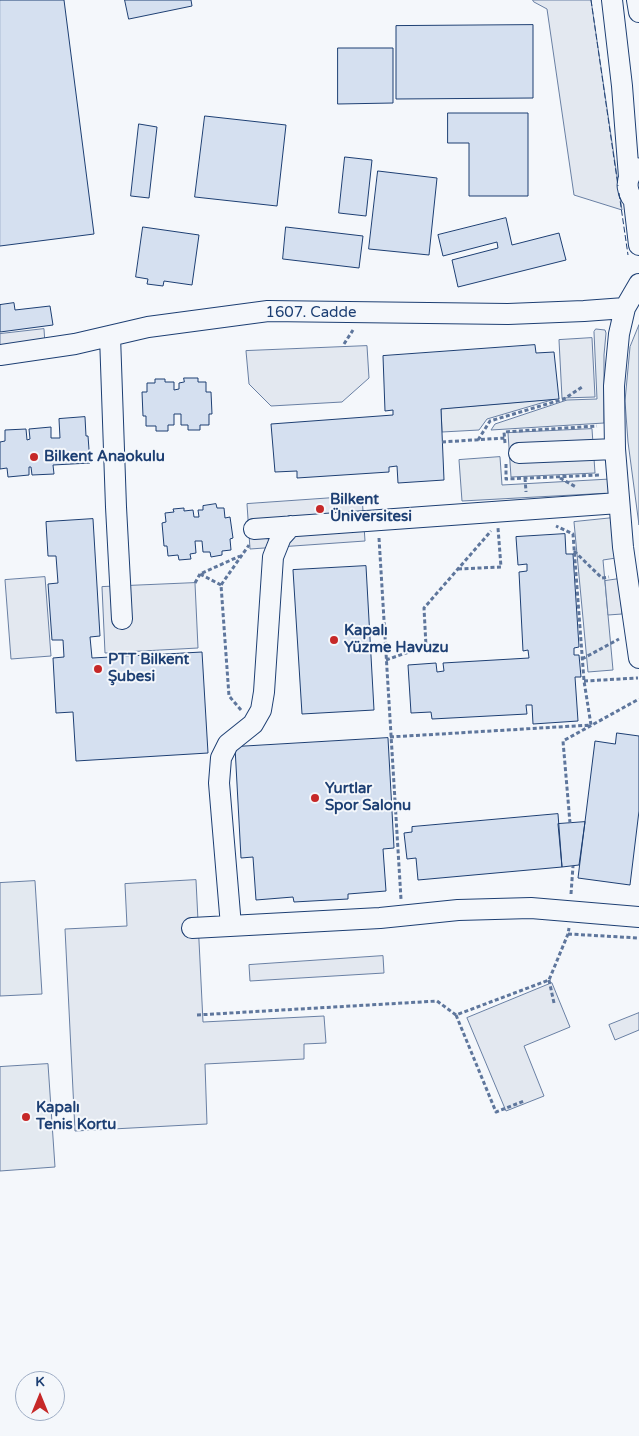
<!DOCTYPE html>
<meta charset="utf-8">
<style>
body{margin:0}
#map{position:relative;width:639px;height:1436px;overflow:hidden;background:#f4f7fb;font-family:"Varela Round",sans-serif}
canvas{display:block}
.north{position:absolute;left:15px;top:1371px;width:50px;height:50px;box-sizing:border-box;background:#f4f7fb;border:1px solid #9eadc5;border-radius:50%;rotate:0deg;font-size:14px;font-weight:700;line-height:20px;text-align:center;color:#1d3f73}
.north::after{content:'';display:block;margin:auto;width:18px;height:22px;background:#c62828;clip-path:polygon(50% 0,100% 100%,50% 72%,0 100%)}
</style>
<div id="map">
<canvas width="639" height="1436"></canvas>
<div class="north">K</div>
</div>
<script>
const ctx = document.querySelector('canvas').getContext('2d');
ctx.lineJoin = 'round';
function fill(path, color) { ctx.fillStyle = color; ctx.fill(path, 'evenodd'); }
function trace(path, color, width, dash) { ctx.strokeStyle = color; ctx.lineWidth = width; ctx.lineCap = dash ? 'butt' : 'round'; ctx.setLineDash(dash || []); ctx.stroke(path); }
function drawText(font, color, halo, rows, align = 'center') {
  ctx.font = font + ' "Varela Round",sans-serif'; ctx.lineWidth = 4; ctx.setLineDash([]); ctx.textBaseline = 'middle'; ctx.strokeStyle = halo; ctx.fillStyle = color; for (const [text, x, y, turn = 0] of rows) {
    ctx.save(); ctx.translate(x, y); ctx.rotate((+turn || 0) * Math.PI / 180); ctx.textAlign = isNaN(turn) ? turn : align; if (halo) ctx.strokeText(text, 0, 0); ctx.fillText(text, 0, 0); ctx.restore();
  }
}
const green = new Path2D(`
 M639,325v200l-11,-83 -3,-41 5,-54z
 M596,329l9,1 1,3 -2,22v68l-113,7 4,-6 72,-24 30,-1 -3,-67z
 M555,399l-68,20 -8,11 -37,2 -1,-23z
 M500,457l2,28 108,-6v14l-148,8 -3,-41z
 M613,518l3,40 -13,2 10,110 -25,2 -14,-150z
 M35,881l7,113 -42,2v-113z
 M48,1064l7,103 -55,4v-104z`);
fill(green, '#e3e9f0');
trace(green, '#687fa3', 1);
const parking = new Path2D(`
 M533,0h58l31,210 -48,-15 -27,-186 -13,-7z
 M44,329l1,15 -45,4v-14z
 M592,338l3,59 -33,1 -3,-58z
 M367,346l2,32 -27,24 -71,4 -22,-22 -3,-33z
 M592,429l3,44 -84,4 -3,-44z
 M362,496l3,45 -115,8 -3,-45z
 M45,577l6,79 -40,3 -6,-79z
 M619,579l3,35 -14,1 -3,-34z
 M195,583l3,65 -93,5 -3,-66z
 M196,880l7,142 121,-6 2,27 -22,1v15l-99,5 2,60 -132,7 -10,-202 62,-3 -2,-42z
 M383,956l1,17 -134,8 -1,-16z
 M552,983l18,44 -46,19 20,50 -38,15 -39,-93z
 M639,1013v17l-24,10 -6,-15z`);
fill(parking, '#e3e8f0');
trace(parking, '#687fa3', 1);
const building = new Path2D(`
 M0,0h64l30,234 -94,12z
 M125,0h66l1,6 -63,13z
 M533,25v73l-137,1v-73z
 M338,48h55v55l-55,1z
 M448,113h80v83h-59v-53h-21z
 M205,116l81,9 -9,81 -82,-9z
 M139,124l18,3 -8,71 -18,-2z
 M345,157l27,3 -6,56 -27,-3z
 M378,171l59,7 -8,77 -60,-6z
 M506,218l6,27 47,-12 7,27 -108,27 -6,-27 46,-12 -1,-6 -54,14 -5,-21z
 M143,227l56,8 -7,50 -28,-4 -1,5 -16,-2 1,-5 -12,-2z
 M286,227l77,9 -4,32 -76,-9z
 M14,303l1,7 35,-4 3,19 -53,7v-27z
 M535,345l1,8 18,-1 5,47 -118,10 3,71 -46,3 -1,-17 -8,1v5l-92,6v-7l-22,1 -4,-48 122,-9v-5l-8,1 -2,-55z
 M184,378h14v4h8v10h5l1,22h-3v11h-9v5h-12v-5h-7v-11h-7v11h-6v6h-12v-5h-10v-10h-3l-1,-24h5v-9h8v-4h10v3h9v8l5,-1v-6l5,-1z
 M85,417l1,19h2l2,27 -37,2 1,9 -22,1 -1,-8h-2v8l-21,2 -1,-9 -7,1v-27l5,-1v-11l21,-1 1,11 3,-1 -1,-10 22,-2v11h9l-1,-19z
 M216,504l1,4h7l1,10 5,-1 3,21 -3,1 1,11 -9,1v4l-11,2 -1,-5h-7l-1,-11h-7l1,12 -6,1 1,5 -12,1 -1,-5 -10,1 -1,-10h-3l-2,-23 4,-1 -1,-9 9,-1 -1,-3 11,-1v3l9,-1 1,7h5l-1,-7h5v-4z
 M93,519l7,117 -10,1 2,21 110,-6 6,101 -132,8 -3,-49 -17,1 -3,-55 11,-1 -1,-17h-11l-4,-56 10,-1 -2,-27h-8l-2,-34z
 M565,534l1,20h7l6,93 -5,1v7h5l2,22h-6l3,44 -45,3 -1,-19h-6l1,9 -95,5 -1,-7 -20,1 -3,-48 28,-2 1,9 7,-1 -1,-8 86,-5 -1,-8 -5,1 -4,-79 8,-1v-7l-9,1 -2,-28z
 M366,566l8,144 -72,4 -9,-144z
 M617,733l22,3v75l-9,74 -52,-7 17,-137 20,3z
 M388,738l6,110 -11,1 3,42 -38,3v5l-54,3 -1,-5 -37,3 -3,-43 -12,1 -6,-111z
 M558,814l4,53 -144,13 -2,-22 -9,1 -3,-26 8,-1v-5z
 M585,822l-6,43 -17,2 -4,-43z`);
fill(building, '#d5e0f0');
trace(building, '#1d3f73', 1);
const minor = new Path2D(`
 M612,0l10,86 7,91
 M637,0l2,12
 M636,168c-13,12 -10,27 3,37
 M634,202l5,43
 M639,284l-14,24 -6,26 -5,52 1,63 8,98 16,111
 M110,336l6,171 6,112
 M0,355l75,-11 73,-17 120,-16 240,3 76,-3 41,-3
 M519,453l96,-4
 M254,529l365,-26
 M231,926l-12,-143 2,-25 7,-14 25,-20 8,-14 3,-18 9,-135 8,-20 10,-11
 M192,928l188,-10 78,-8 73,-2 108,9`);
trace(minor, '#1d3f73', 22);
trace(new Path2D(`
 M344,344l9,-14
 M478,440l12,-19 74,-22 18,-12
 M442,442l63,-4
 M505,443l-1,-11 93,-6
 M506,464v15l94,-4
 M525,478l1,14
 M560,478l16,9
 M379,538l22,361
 M574,551l28,27 7,-1
 M458,569l43,-2 -3,-39
 M195,583l5,-9
 M221,585l-21,-11 40,-18
 M582,659l37,-20
 M386,660l40,-14 -2,-38 67,-77
 M584,681l54,-3
 M241,710l-12,-14 -8,-111 28,-40
 M390,737l201,-12 -7,-44 -11,-147 -17,-8
 M570,823l-7,-82 76,-42
 M571,894l2,-28
 M568,934l71,4
 M549,980l5,23
 M197,1015l240,-14 19,14 93,-35 19,-46 1,-6
 M456,1015l40,97 28,-11`), '#5e769c', 3, [4, 2.5]);
trace(minor, '#f4f7fb', 20);
trace(new Path2D(`
 M591,0l27,186
 M619,193l9,62`), '#1d3f73', 1, [6, 2.5]);
for (const [x, y, r, color] of [
 [34,457,5,"#c62828"],
 [320,509,5,"#c62828"],
 [334,640,5,"#c62828"],
 [98,669,5,"#c62828"],
 [315,798,5,"#c62828"],
 [26,1117,5,"#c62828"]
]) { const dot = new Path2D(); dot.arc(x, y, r, 0, 2 * Math.PI); ctx.fillStyle = color; ctx.fill(dot); trace(dot, '#f4f7fb', 2); }
drawText('15px', '#1d3f73', '#f4f7fb', [
 ["1607. Cadde",311,313]
]);
drawText('bold 15px', '#1d3f73', '#f4f7fb', [
 ["Bilkent Anaokulu",44,457],
 ["Bilkent",330,500],
 ["Üniversitesi",330,517],
 ["Kapalı",344,631],
 ["Yüzme Havuzu",344,648],
 ["PTT Bilkent",108,660],
 ["Şubesi",108,677],
 ["Yurtlar",325,789],
 ["Spor Salonu",325,806],
 ["Kapalı",36,1108],
 ["Tenis Kortu",36,1125]
], 'left');
</script>
